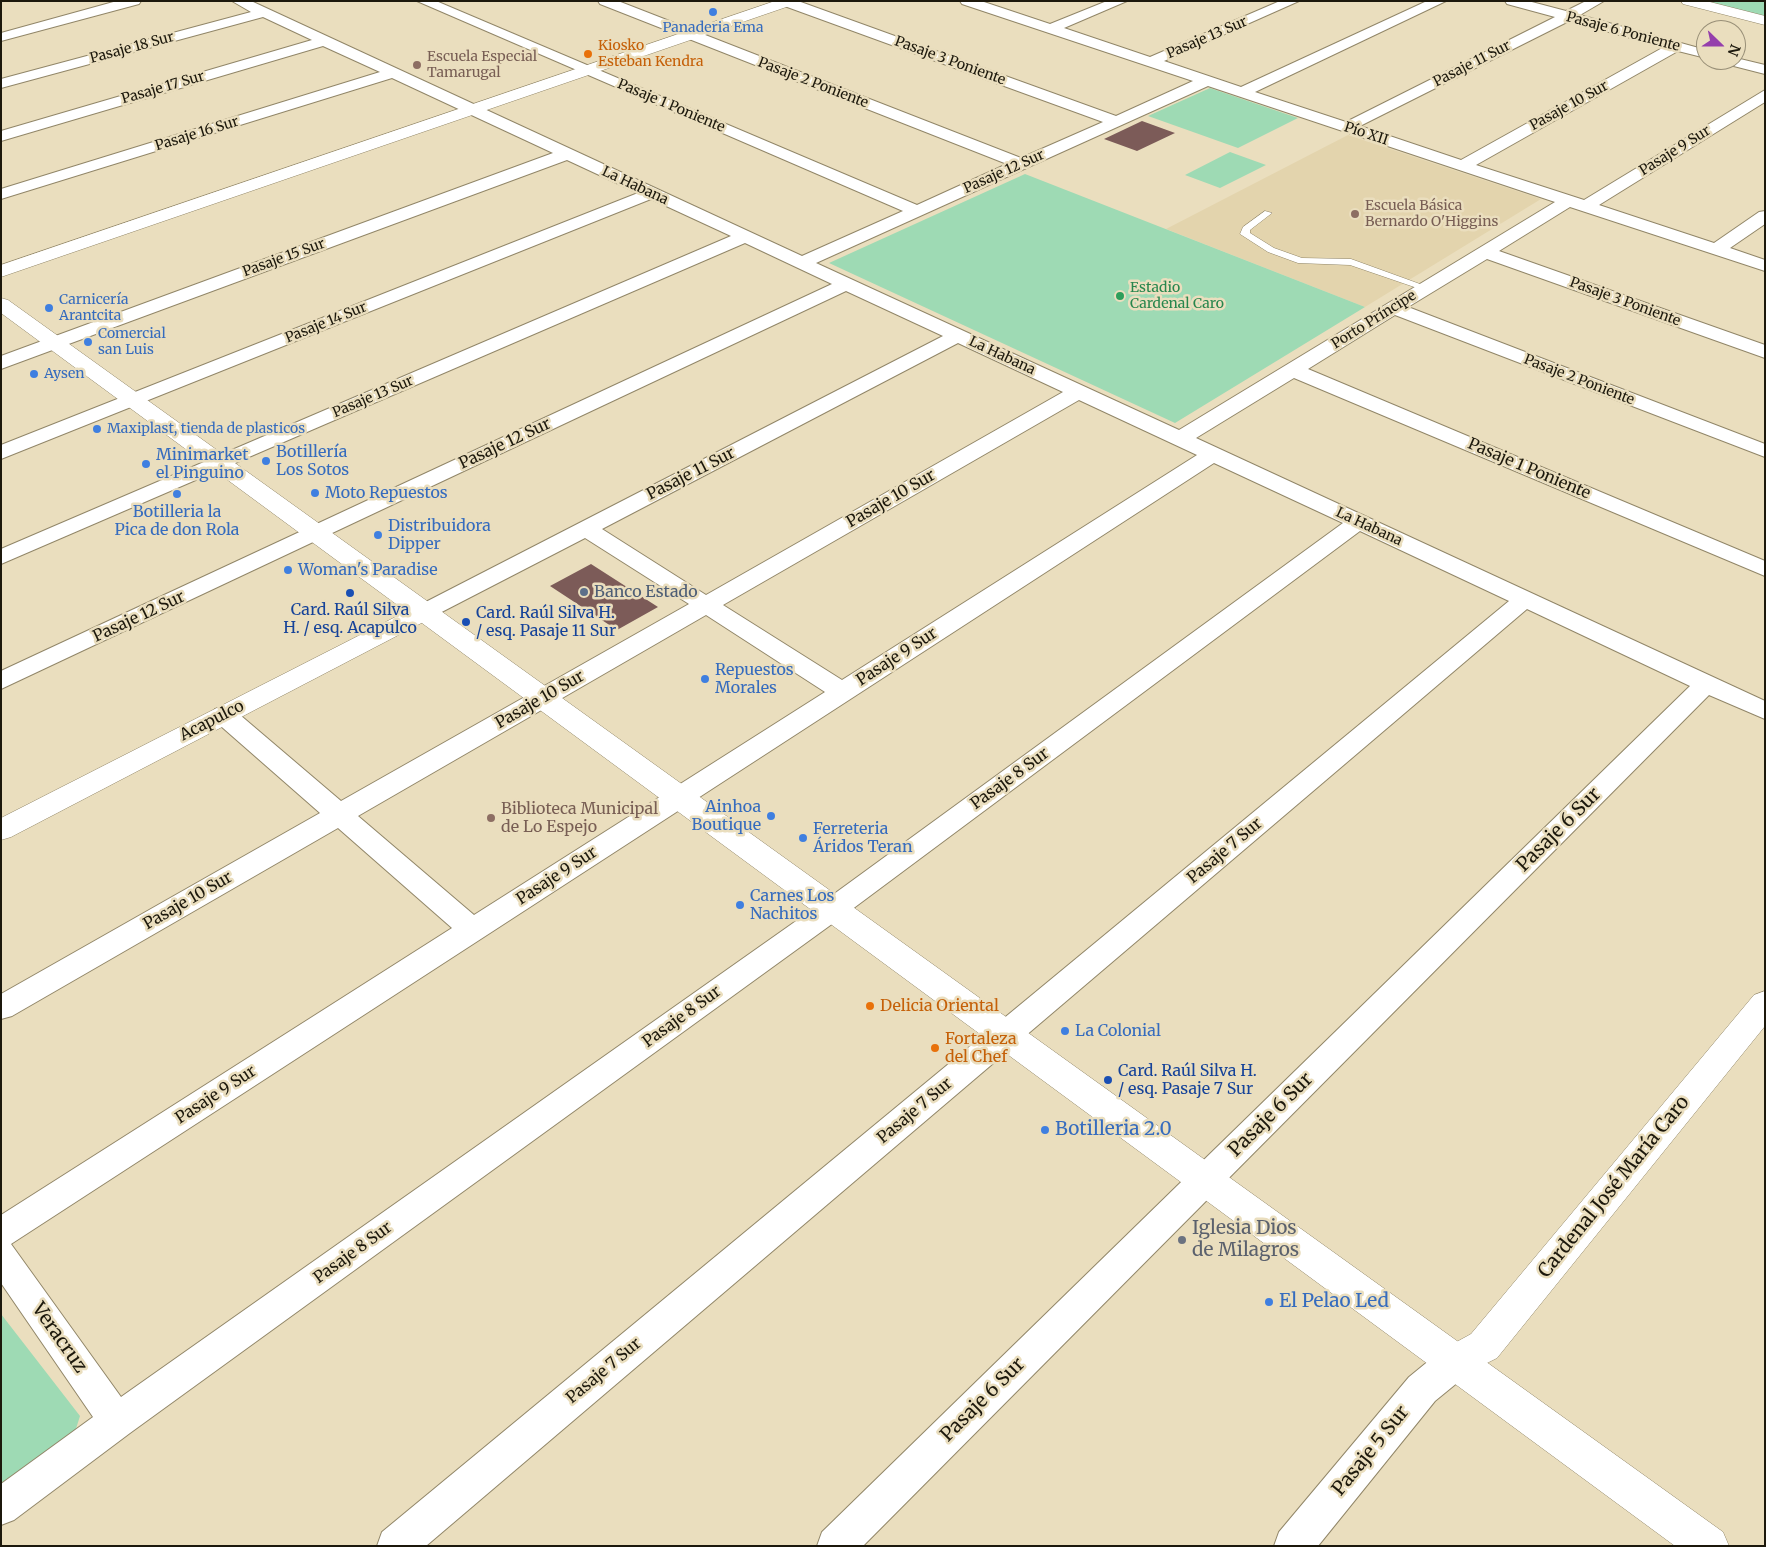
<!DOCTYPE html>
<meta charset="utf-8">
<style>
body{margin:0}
#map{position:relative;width:1766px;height:1547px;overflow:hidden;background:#eadebe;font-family:Merriweather,serif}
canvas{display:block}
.frame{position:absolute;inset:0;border:2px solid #1c180c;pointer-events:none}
.north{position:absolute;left:1696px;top:20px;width:50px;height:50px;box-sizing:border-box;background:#eadebe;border:1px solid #988f77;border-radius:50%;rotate:112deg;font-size:14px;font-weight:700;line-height:20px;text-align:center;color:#1c180c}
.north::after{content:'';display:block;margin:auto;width:18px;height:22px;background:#953fac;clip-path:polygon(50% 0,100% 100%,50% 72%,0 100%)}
</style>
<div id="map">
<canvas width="1766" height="1547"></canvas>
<div class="frame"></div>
<div class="north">N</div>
</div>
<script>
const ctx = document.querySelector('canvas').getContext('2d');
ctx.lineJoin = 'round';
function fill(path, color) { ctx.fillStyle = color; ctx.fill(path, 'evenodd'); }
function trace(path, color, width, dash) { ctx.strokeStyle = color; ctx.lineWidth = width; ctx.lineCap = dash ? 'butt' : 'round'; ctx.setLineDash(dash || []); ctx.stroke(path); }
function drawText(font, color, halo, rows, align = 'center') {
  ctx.font = font + ' Merriweather,serif'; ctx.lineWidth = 5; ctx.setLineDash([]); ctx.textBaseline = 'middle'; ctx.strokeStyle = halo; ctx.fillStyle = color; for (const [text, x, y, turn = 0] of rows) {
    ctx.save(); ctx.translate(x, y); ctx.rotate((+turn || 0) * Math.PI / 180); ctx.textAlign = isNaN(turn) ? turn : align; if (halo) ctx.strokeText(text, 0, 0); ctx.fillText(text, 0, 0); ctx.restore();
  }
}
fill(new Path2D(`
 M1348,135l193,64 -176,108 -199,-78z`), '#e3d4ad');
fill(new Path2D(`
 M1701,1h64v16z
 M1210,88l88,30 -60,30 -90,-32z
 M1230,152l36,13 -46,23 -35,-13z
 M1025,174l340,133 -190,116 -346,-160z
 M1,1314l79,102 -6,19 -73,53z`), '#9edab4');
fill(new Path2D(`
 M1142,121l33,12 -38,18 -33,-12z
 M591,564l67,43 -41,23 -67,-44z`), '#7c5b58');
const service = new Path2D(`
 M1265,211l7,2 -22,17v3l24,15 28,10 49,1 80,29 -8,2 -73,-25 -52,-2 -30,-11 -28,-18 3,-7z`);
const minor = new Path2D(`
 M117,1h24l-2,3 -138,37v-8z
 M232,1h19l551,255 101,-45 -486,-210h19l481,204 90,-41 -407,-160 -2,-3h20l403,157 82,-36 -324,-118 -2,-3h21l318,115 77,-35 -231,-77 -2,-3h21l69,23 57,-23h20l-63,27 86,29 130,-56h19l-135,60 77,26 186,-86h19l-191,91 91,30 209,-105 -48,-13 -2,-3h23l38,10 20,-10h18l-24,14 126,35v8l-28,-7 -202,114 108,35 181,-110v12l-166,103 115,38 45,-31 6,-1v13l-35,24 35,12v11l-195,-64 -71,44 266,94v13l-278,-99 -79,48 357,137v13l-370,-142 -87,54 457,192v15l-471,-198 -98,60 569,263v18l-56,-24 -846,851h-46l5,-14 868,-846 -163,-77 -1101,937h-49l5,-14 1127,-931 -149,-70 -517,385 -713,517 -116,87 -13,5v-41l92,-67 -92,-134v-68l451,-287 -114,-100 -326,188 -11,3v-25l319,-181 -105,-92 -4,-6 4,-6 9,-2 9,2 108,92 348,-197 -104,-66 -153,79 -8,2 -8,-2 -4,-5 4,-5 527,-271 -97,-45 -845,398v-18l831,-387 -87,-41 -744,321v-15l730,-313 -80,-37 -650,260v-14l637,-252 -71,-33 -566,209v-13l552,-203 -161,-75 -391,121v-10l379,-117 -57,-26 -322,95v-10l311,-91 -49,-23 -262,71v-9l250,-67zM1569,21l95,26 -203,113 -101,-34zM1208,86l347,116 -376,228 -363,-167zM958,343l105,49 -357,203 -104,-66zM1079,400l118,55 -355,225 -119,-75zM1214,463l129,60 -520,379 -702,495 -110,-153zM706,615l119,77 -351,223 -116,-99z
 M1736,58l29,7v9l-43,-11 -2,-3h16z
 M1455,1346l13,4 5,12 -5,12 -33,27 -117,145h-44l5,-14 130,-155 33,-27z`);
const tertiary = new Path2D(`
 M1681,1h25l59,15v9l-82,-21z
 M424,605l9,2 3,5 -3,5 -422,220 -10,3v-22l414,-211z
 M1765,991v35l-268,332 -42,21 -13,-5 -6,-12 6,-12 29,-16 283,-339z`);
const secondary = new Path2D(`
 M775,1h22l-2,3 -794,273v-12z
 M1,298l7,2 1715,1232 6,14h-54l-1674,-1233z`);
trace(service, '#918668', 1);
trace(minor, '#918668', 2);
trace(tertiary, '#918668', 1);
trace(secondary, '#918668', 1);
fill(service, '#fff');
fill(minor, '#fff');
fill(tertiary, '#fff');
fill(secondary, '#fff');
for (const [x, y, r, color] of [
 [713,12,5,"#3f7fe0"],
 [588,54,5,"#e8710a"],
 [417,65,5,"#8d6e63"],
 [1355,214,5,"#8d6e63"],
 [1120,296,5,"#2e9e5b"],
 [49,308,5,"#3f7fe0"],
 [88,342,5,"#3f7fe0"],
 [34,374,5,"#3f7fe0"],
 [97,429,5,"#3f7fe0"],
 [266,461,5,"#3f7fe0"],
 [146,464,5,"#3f7fe0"],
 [315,493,5,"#3f7fe0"],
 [177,494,5,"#3f7fe0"],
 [378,535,5,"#3f7fe0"],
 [288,570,5,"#3f7fe0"],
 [584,592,5,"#5c6f8a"],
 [350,593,5,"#1a4fb4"],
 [466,622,5,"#1a4fb4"],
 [705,679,5,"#3f7fe0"],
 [771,816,5,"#3f7fe0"],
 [491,818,5,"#8d6e63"],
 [803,838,5,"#3f7fe0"],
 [740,905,5,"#3f7fe0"],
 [870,1006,5,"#e8710a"],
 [1065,1031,5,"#3f7fe0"],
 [935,1048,5,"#e8710a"],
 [1108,1080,5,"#1a4fb4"],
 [1045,1130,5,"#3f7fe0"],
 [1182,1240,5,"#6b7280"],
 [1269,1302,5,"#3f7fe0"]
]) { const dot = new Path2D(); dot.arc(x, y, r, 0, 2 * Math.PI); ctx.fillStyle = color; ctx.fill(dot); trace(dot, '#eadebe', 2); }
drawText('14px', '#366cbe', '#eadebe', [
 ["Panaderia Ema",713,28,"center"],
 ["Carnicería",59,300],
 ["Arantcita",59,316],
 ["Comercial",98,334],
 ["san Luis",98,350],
 ["Aysen",44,374],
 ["Maxiplast, tienda de plasticos",107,429]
], 'left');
drawText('14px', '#1c180c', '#eadebe', [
 ["Pasaje 6 Poniente",1623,32,15],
 ["Pasaje 13 Sur",1207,38,-23],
 ["Pasaje 18 Sur",132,48,-15],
 ["Pasaje 3 Poniente",950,61,20],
 ["Pasaje 11 Sur",1472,64,-27],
 ["Pasaje 2 Poniente",813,83,21],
 ["Pasaje 17 Sur",163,88,-16],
 ["Pasaje 1 Poniente",671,106,23],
 ["Pasaje 10 Sur",1569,106,-29],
 ["Pasaje 16 Sur",197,134,-17],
 ["Pío XII",1366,134,18],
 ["Pasaje 9 Sur",1675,151,-32],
 ["Pasaje 12 Sur",1004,172,-24],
 ["La Habana",635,186,25],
 ["Pasaje 15 Sur",284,258,-20],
 ["Pasaje 3 Poniente",1625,302,20],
 ["Porto Príncipe",1374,320,-32],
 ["Pasaje 14 Sur",326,323,-22],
 ["La Habana",1002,356,25],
 ["Pasaje 2 Poniente",1579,380,21],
 ["Pasaje 13 Sur",373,397,-23],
 ["La Habana",1369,527,25]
]);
drawText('14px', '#c56008', '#eadebe', [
 ["Kiosko",598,46],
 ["Esteban Kendra",598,62]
], 'left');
drawText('14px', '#785e54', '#eadebe', [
 ["Escuela Especial",427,57],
 ["Tamarugal",427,73],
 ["Escuela Básica",1365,206],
 ["Bernardo O'Higgins",1365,222]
], 'left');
drawText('14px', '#27864d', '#eadebe', [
 ["Estadio",1130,288],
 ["Cardenal Caro",1130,304]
], 'left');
drawText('16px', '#1c180c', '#eadebe', [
 ["Pasaje 12 Sur",505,444,-25],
 ["Pasaje 1 Poniente",1529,469,23],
 ["Pasaje 11 Sur",691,474,-27],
 ["Pasaje 10 Sur",891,499,-30],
 ["Pasaje 12 Sur",139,617,-25],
 ["Pasaje 9 Sur",897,657,-33],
 ["Pasaje 10 Sur",540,700,-30],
 ["Acapulco",212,721,-27],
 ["Pasaje 8 Sur",1010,779,-36],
 ["Pasaje 7 Sur",1225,851,-40],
 ["Pasaje 9 Sur",557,876,-33],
 ["Pasaje 10 Sur",188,901,-30],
 ["Pasaje 8 Sur",682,1017,-36],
 ["Pasaje 9 Sur",216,1095,-33],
 ["Pasaje 7 Sur",915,1111,-40],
 ["Pasaje 8 Sur",353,1253,-36],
 ["Pasaje 7 Sur",604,1371,-40]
]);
drawText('16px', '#366cbe', '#eadebe', [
 ["Botillería",276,452],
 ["Los Sotos",276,470],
 ["Minimarket",156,455],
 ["el Pinguino",156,473],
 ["Moto Repuestos",325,493],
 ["Botilleria la",177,512,"center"],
 ["Pica de don Rola",177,530,"center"],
 ["Distribuidora",388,526],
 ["Dipper",388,544],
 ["Woman's Paradise",298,570],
 ["Repuestos",715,670],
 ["Morales",715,688],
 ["Ainhoa",761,807,"right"],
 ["Boutique",761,825,"right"],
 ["Ferreteria",813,829],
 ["Áridos Teran",813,847],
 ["Carnes Los",750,896],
 ["Nachitos",750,914],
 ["La Colonial",1075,1031]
], 'left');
drawText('16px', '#4e5e75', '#eadebe', [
 ["Banco Estado",594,592]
], 'left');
drawText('16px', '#164399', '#eadebe', [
 ["Card. Raúl Silva",350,610,"center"],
 ["H. / esq. Acapulco",350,628,"center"],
 ["Card. Raúl Silva H.",476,613],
 ["/ esq. Pasaje 11 Sur",476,631],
 ["Card. Raúl Silva H.",1118,1071],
 ["/ esq. Pasaje 7 Sur",1118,1089]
], 'left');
drawText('16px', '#785e54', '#eadebe', [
 ["Biblioteca Municipal",501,809],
 ["de Lo Espejo",501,827]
], 'left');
drawText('16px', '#c56008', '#eadebe', [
 ["Delicia Oriental",880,1006],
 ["Fortaleza",945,1039],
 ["del Chef",945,1057]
], 'left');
drawText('19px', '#1c180c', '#eadebe', [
 ["Pasaje 6 Sur",1559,830,-45],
 ["Pasaje 6 Sur",1271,1115,-45],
 ["Cardenal José María Caro",1614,1187,-51],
 ["Veracruz",59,1338,55],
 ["Pasaje 6 Sur",983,1400,-45],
 ["Pasaje 5 Sur",1371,1451,-51]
]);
drawText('19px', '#366cbe', '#eadebe', [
 ["Botilleria 2.0",1055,1130],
 ["El Pelao Led",1279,1302]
], 'left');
drawText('19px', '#5b616d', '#eadebe', [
 ["Iglesia Dios",1192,1229],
 ["de Milagros",1192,1251]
], 'left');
</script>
